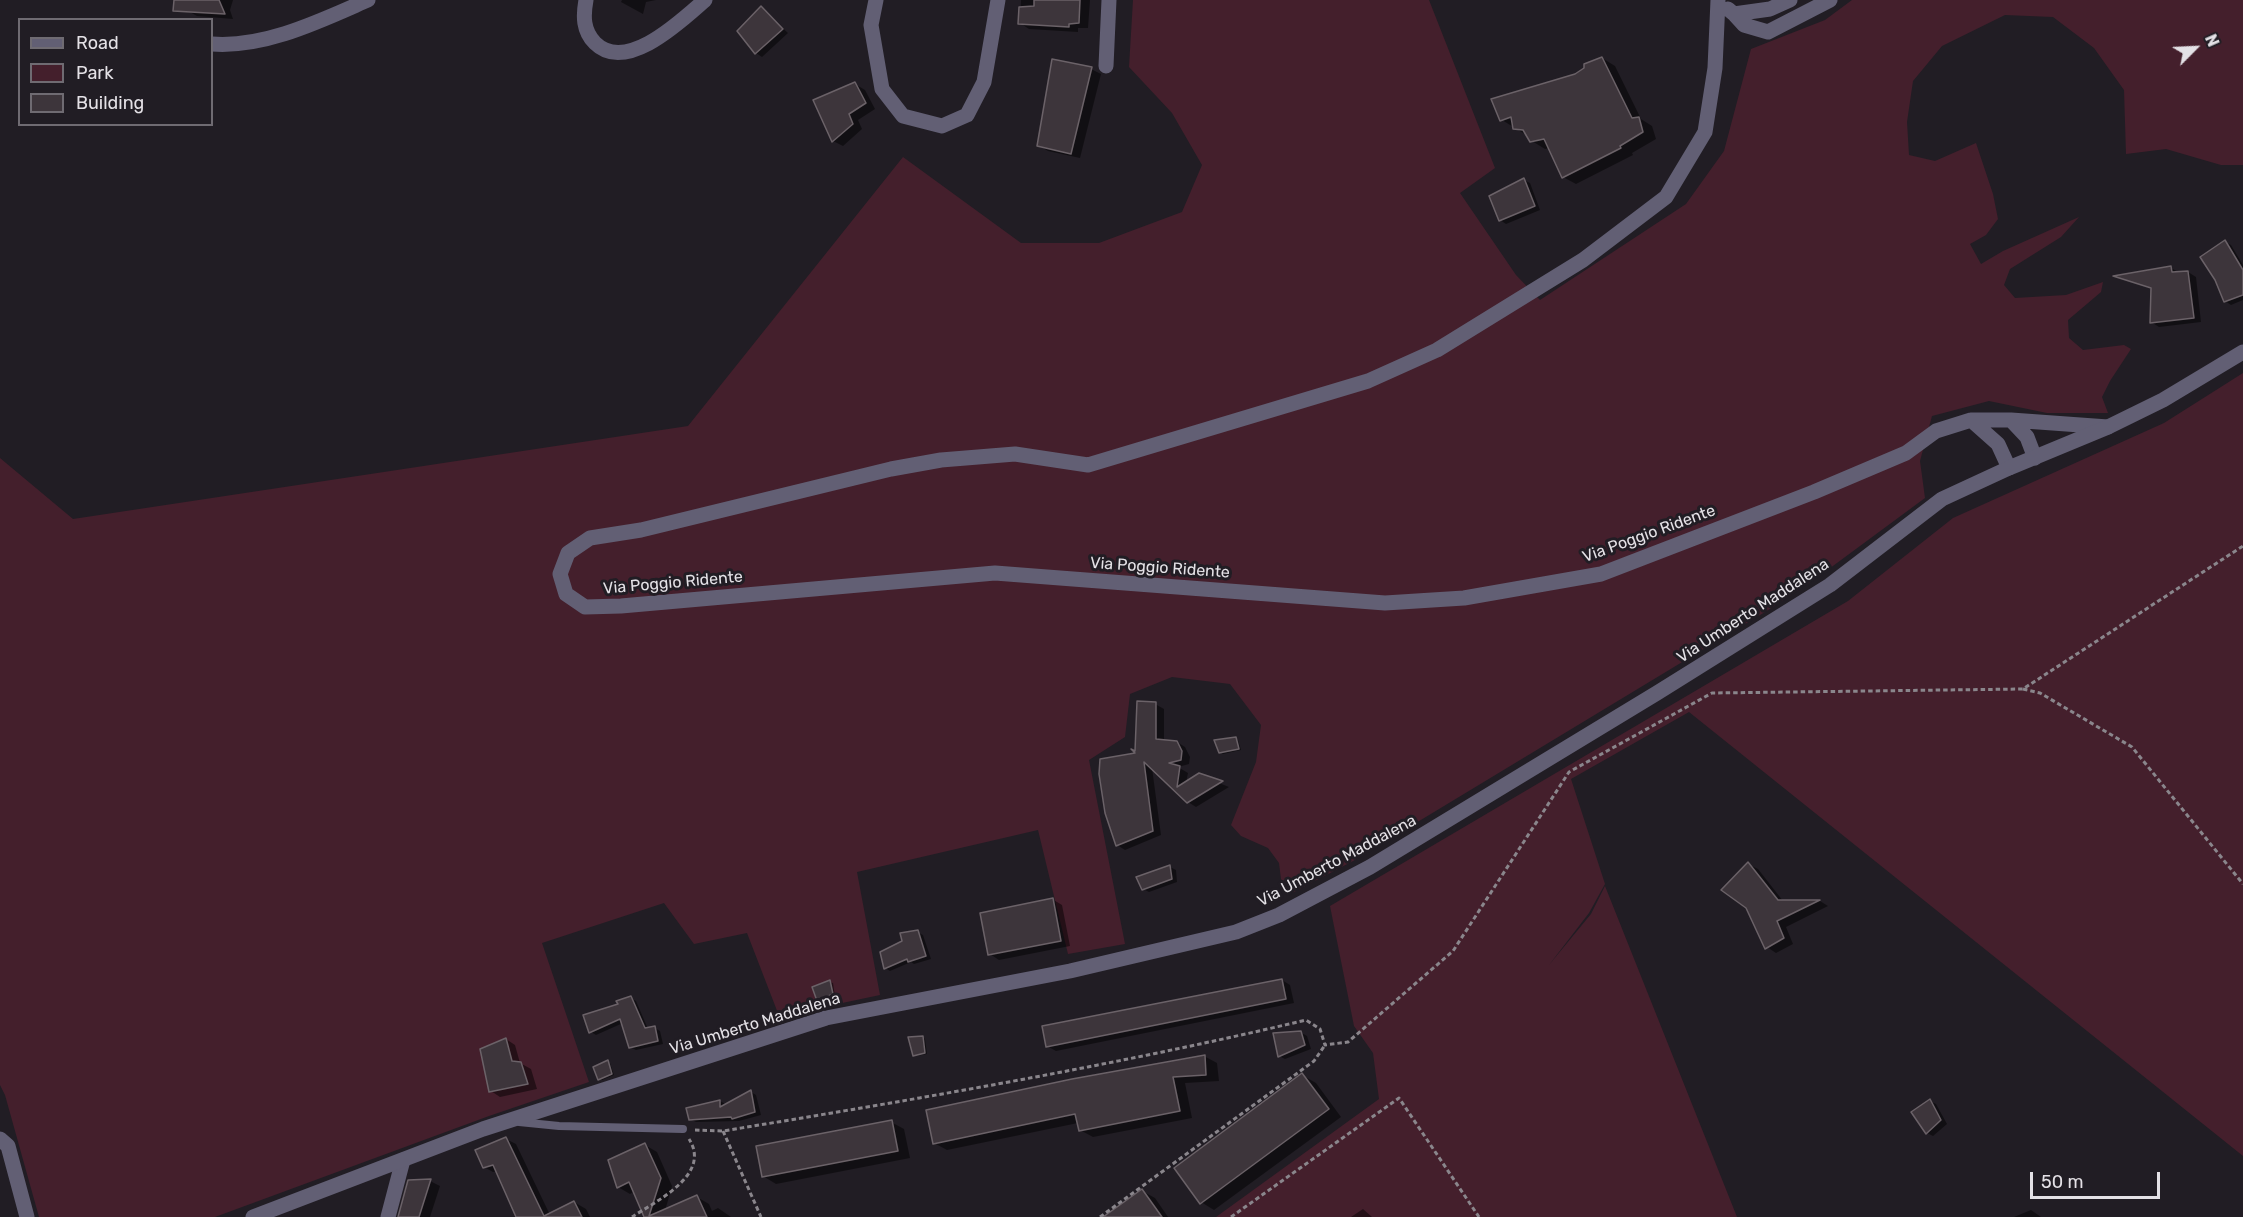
<!DOCTYPE html>
<style>
body{margin:0}
#map{position:relative;width:2243px;height:1217px;overflow:hidden;background:#211d24;font-family:Rubik,sans-serif}
canvas{display:block}
.legend{position:absolute;left:18px;top:18px;width:195px;height:108px;box-sizing:border-box;background:#211d24;border:2px solid #6f6b72;margin:0;padding:8px 10px;list-style:none;font-size:18px;color:#e4e1e6}
.legend li{display:flex;align-items:center;gap:12px;height:30px}
.legend b{width:30px;border:2px solid #6f6b72}
.north{position:absolute;left:2165px;top:18px;width:60px;height:60px;-webkit-text-stroke:4px #211d24;paint-order:stroke;rotate:66deg;font-size:16px;font-weight:700;line-height:24px;text-align:center;color:#e4e1e6}
.north::after{content:'';display:block;margin:auto;width:21px;height:27px;background:#e4e1e6;clip-path:polygon(50% 0,100% 100%,50% 72%,0 100%)}
.scale{position:absolute;left:2030px;top:1172px;width:130px;height:27px;box-sizing:border-box;border:3px solid #e4e1e6;border-top:0;padding-left:8px;font-size:18px;line-height:21px;white-space:nowrap;color:#e4e1e6;-webkit-text-stroke:4px #211d24;paint-order:stroke}
</style>
<div id="map">
<canvas width="2243" height="1217"></canvas>
<ul class="legend">
<li><b style="height:8px;background:#625f74"></b>Road</li>
<li><b style="height:16px;background:#441f2c"></b>Park</li>
<li><b style="height:16px;background:#3d353b"></b>Building</li>
</ul>
<div class="north">N</div>
<div class="scale">50 m</div>
</div>
<script>
const ctx = document.querySelector('canvas').getContext('2d');
ctx.lineJoin = 'round';
function fill(path, color) { ctx.fillStyle = color; ctx.fill(path, 'evenodd'); }
function trace(path, color, width, dash) { ctx.strokeStyle = color; ctx.lineWidth = width; ctx.lineCap = dash ? 'butt' : 'round'; ctx.setLineDash(dash || []); ctx.stroke(path); }
function drawText(font, color, halo, rows, align = 'center') {
  ctx.font = font + ' Rubik,sans-serif'; ctx.lineWidth = 6; ctx.setLineDash([]); ctx.textBaseline = 'middle'; ctx.strokeStyle = halo; ctx.fillStyle = color; for (const [text, x, y, turn = 0] of rows) {
    ctx.save(); ctx.translate(x, y); ctx.rotate((+turn || 0) * Math.PI / 180); ctx.textAlign = isNaN(turn) ? turn : align; if (halo) ctx.strokeText(text, 0, 0); ctx.fillText(text, 0, 0); ctx.restore();
  }
}
fill(new Path2D(`
 M1133,0h296l66,168 -35,25 56,82 24,25 146,-96 38,-53 27,-102 74,-29 27,-20h391v165h-22l-55,-16 -40,5 -2,-64 -30,-42 -41,-31 -48,-2 -63,31 -29,35 -6,41 2,33 26,6 41,-18 17,51 5,25 -12,16 -16,9 11,20 22,-13 76,-34 -18,20 -51,32 -6,16 11,13 51,-3 37,-13 -2,10 -33,28 1,18 14,12 41,-5 7,4 -21,32 -8,16 6,16h-61l-58,-12 -57,15 -12,45 5,37 -107,79 -53,35 -412,249 -61,32 -11,-14 -2,-16 -11,-15 -27,-12 -10,-11 25,-63 5,-37 -31,-41 -58,-7 -42,17 -5,43 -36,23 36,184 -57,10 -30,-124 -181,42 23,123 -52,11 -47,15 -34,-88 -53,11 -30,-41 -122,40 47,139 -100,34 -274,101h-176l-34,-122 -5,-10v-627l73,61 615,-93 215,-269 118,86h78l83,-31 20,-47 -30,-52 -43,-46z
 M2243,373v783l-554,-444 -118,67 34,105 -16,29 -40,52 42,-51 14,-28 132,331h-521l163,-118 -6,-46 -19,-27 -24,-120 518,-305 105,-83 211,-95z`), '#441f2c');
fill(new Path2D(`
 M187,0h46l-3,10 3,9 -36,-3 -9,-5z
 M622,0h34l-10,2 -3,12 -22,-12z
 M1021,0h69l-2,28h-10v4l-49,-3 -9,-6z
 M761,8l27,25 -26,24 -6,-4 -17,-22z
 M1602,58l13,8 26,53 11,7 4,13 -24,14 1,2 -57,29 -13,-7 -13,-29 -5,1 -13,-8 -4,-5 -26,-16z
 M1091,69l10,5 -21,84 -32,-7 -10,-6z
 M855,84l10,6 10,19 -17,11 4,9 -19,17 -10,-5z
 M1524,180l6,3 10,27 -34,14 -6,-4z
 M2225,242l6,3 12,20v35l-12,5 -6,-4z
 M2171,268l9,5 8,-1 8,5 5,45 -42,5 -8,-5 1,-33 -34,-12z
 M1155,704l9,5v32l13,1 8,5 5,10 -1,7 -11,3 10,6 -2,10 13,-8 30,12 -33,20 -8,-5 -36,-34 9,67 -36,15 -8,-5 21,-91z
 M1235,738l3,2 3,10 -18,4 -3,-2z
 M1748,864l10,5 25,32h37l8,5 -42,21 7,17 -17,9 -9,-6 -20,-40z
 M1170,867l6,3 1,12 -28,10 -6,-3z
 M1052,899l10,6 8,41 -71,14 -9,-6z
 M917,932l6,3 8,24 -17,5 -3,-2 -21,9 -5,-3 19,-26z
 M1282,980l8,5 4,18 -238,48 -9,-5z
 M830,982l3,1 2,13 -14,6 -3,-2 -4,-12z
 M631,998l5,3 12,28 7,-1 5,3 3,13 -27,6 -6,-3 -7,-24 -27,12 -5,-3 29,-27z
 M1300,1032l7,4 4,13 -26,10 -6,-3z
 M923,1037l2,2 2,15 -10,2 -3,-1z
 M506,1039l9,6 5,18 11,6 6,20 -37,8 -9,-6z
 M1204,1056l13,7 2,18 -34,2 7,35 -99,19 -13,-7 -2,-7 -131,27 -13,-7 -7,-32 246,-50z
 M608,1062l2,1 4,12 -12,5 -3,-1z
 M1302,1075l14,8 25,34 -127,93 -13,-8z
 M751,1092l5,3 5,20 -22,6 -43,1 -6,-3 30,-18 7,4z
 M1930,1101l6,3 11,20 -14,12 -6,-3z
 M891,1122l13,7 6,29 -134,26 -13,-8z
 M506,1139l10,5 35,73h-33l-21,-46 -4,1 -9,-5z
 M645,1145l12,7 15,34 -7,25 32,-14 12,7 3,7 6,-3 13,9h-85l-11,-26 -5,3 -12,-7z
 M430,1181l10,5 -10,31h-31z
 M1142,1191l13,7 13,19h-62z
 M574,1202l12,7 4,8h-33z
 M1363,1209l9,8h-21z
 M2031,1210l10,7h-27z`), '#0007');
const building = new Path2D(`
 M174,0h45l6,14 -52,-3z
 M1034,0h46l-1,23 -10,1v3l-51,-3 1,-17 15,-1z
 M761,6l22,23 -28,25 -18,-23z
 M1602,57l30,61 7,-1 4,15 -23,14 1,2 -59,30 -18,-39 -14,3 -7,-12 -10,-1 -2,-12 -11,4 -9,-22 84,-25 9,-6v-4z
 M1052,59l40,8 -21,87 -34,-8z
 M855,82l11,21 -17,11 4,10 -21,18 -19,-42z
 M1524,178l11,28 -36,15 -10,-25z
 M2225,240l18,30v25l-19,7 -9,-22 -15,-23z
 M2171,266l1,6 16,-1 6,47 -44,5 1,-35 -38,-12z
 M1137,701l19,1v37l21,2 5,10 -1,9 -12,3 11,3 -3,21 22,-14 24,8 -36,22 -43,-41 9,69 -37,15 -11,-33 -6,-39 1,-15 35,-6 -4,-4 4,2z
 M1236,737l3,12 -20,4 -5,-13z
 M1748,862l30,38h42l-43,21 7,17 -19,11 -19,-41 -25,-18z
 M1170,865l2,14 -30,11 -6,-13z
 M1053,898l8,43 -73,14 -8,-42z
 M918,930l8,26 -18,6 -1,-3 -23,10 -4,-17 22,-11 -2,-8z
 M1282,979l4,20 -240,48 -4,-21z
 M830,980l3,14 -16,7 -5,-14z
 M631,996l14,32 10,-2 3,15 -29,7 -9,-29 -31,14 -6,-18 35,-11 -2,-3z
 M1301,1031l4,14 -27,12 -5,-24z
 M923,1036l2,17 -12,3 -5,-19z
 M506,1038l6,23 9,1 7,22 -39,8 -9,-43z
 M1205,1055l1,20 -33,2 7,34 -101,20 -4,-17 -142,30 -7,-34 146,-31z
 M608,1060l4,14 -14,6 -5,-13z
 M1302,1073l27,36 -129,95 -26,-36z
 M751,1090l4,22 -23,7 -1,-2 -42,3 -3,-12 34,-8v7z
 M1930,1099l11,21 -15,14 -15,-22z
 M892,1120l6,31 -136,26 -6,-31z
 M506,1137l38,79 30,-15 8,16h-66l-23,-52 -10,3 -8,-18z
 M645,1143l16,35 -12,38 48,-21 10,22h-63l-15,-35 -12,6 -9,-28z
 M431,1179l-12,38h-21l10,-37z
 M1142,1189l20,28h-59z`);
fill(building, '#3d353b');
trace(building, '#6b6268', 1.5);
trace(new Path2D(`
 M2023,689l17,4 92,54 111,137
 M695,1130l28,1c195,-32 390,-65 583,-111l14,9 5,16 23,-3 105,-91 116,-179 143,-79 311,-4 220,-143
 M723,1131l38,86
 M632,1217c24,-16 80,-42 57,-78
 M1100,1217l214,-156 11,-16
 M1231,1217l168,-119 80,119`), '#8a868c', 3, [4.5, 3]);
trace(new Path2D(`
 M519,1122l40,4 124,3`), '#625f74', 8);
trace(new Path2D(`
 M586,0c-3,16 -3,31 9,43 31,31 86,-22 110,-43
 M876,0l-5,25 11,64 21,27 39,10 25,-11 17,-33 14,-82
 M1718,0l-3,68 -10,64 -39,65 -83,63 -146,90 -69,31 -280,84 -73,-11 -74,6 -50,9 -250,61 -51,8 -22,15 -8,21 6,20 19,13 36,-1 374,-33 390,30 79,-5 137,-24 213,-82 92,-39 30,-22 35,-11h40l97,7
 M1728,9l6,5 36,-5 20,-9
 M1734,14l10,11 24,7 62,-32
 M212,44c53,4 108,-23 156,-44
 M1106,66l3,-66
 M1971,420l27,24 11,24
 M2011,420l16,17 8,21
 M0,1139l8,7 19,71
 M388,1217l15,-57`), '#625f74', 15);
trace(new Path2D(`
 M253,1217l230,-88 343,-111 244,-47 166,-39 43,-17 91,-48 287,-174 173,-108 112,-86 67,-31 99,-41 55,-27 80,-48`), '#625f74', 15);
drawText('16px', '#e4e1e6', '#211d24', [
 ["Via Poggio Ridente",1649,534,-20],
 ["Via Poggio Ridente",1160,568,4],
 ["Via Poggio Ridente",673,583,-5],
 ["Via Umberto Maddalena",1753,611,-33],
 ["Via Umberto Maddalena",1337,861,-28],
 ["Via Umberto Maddalena",755,1024,-17]
]);
</script>
